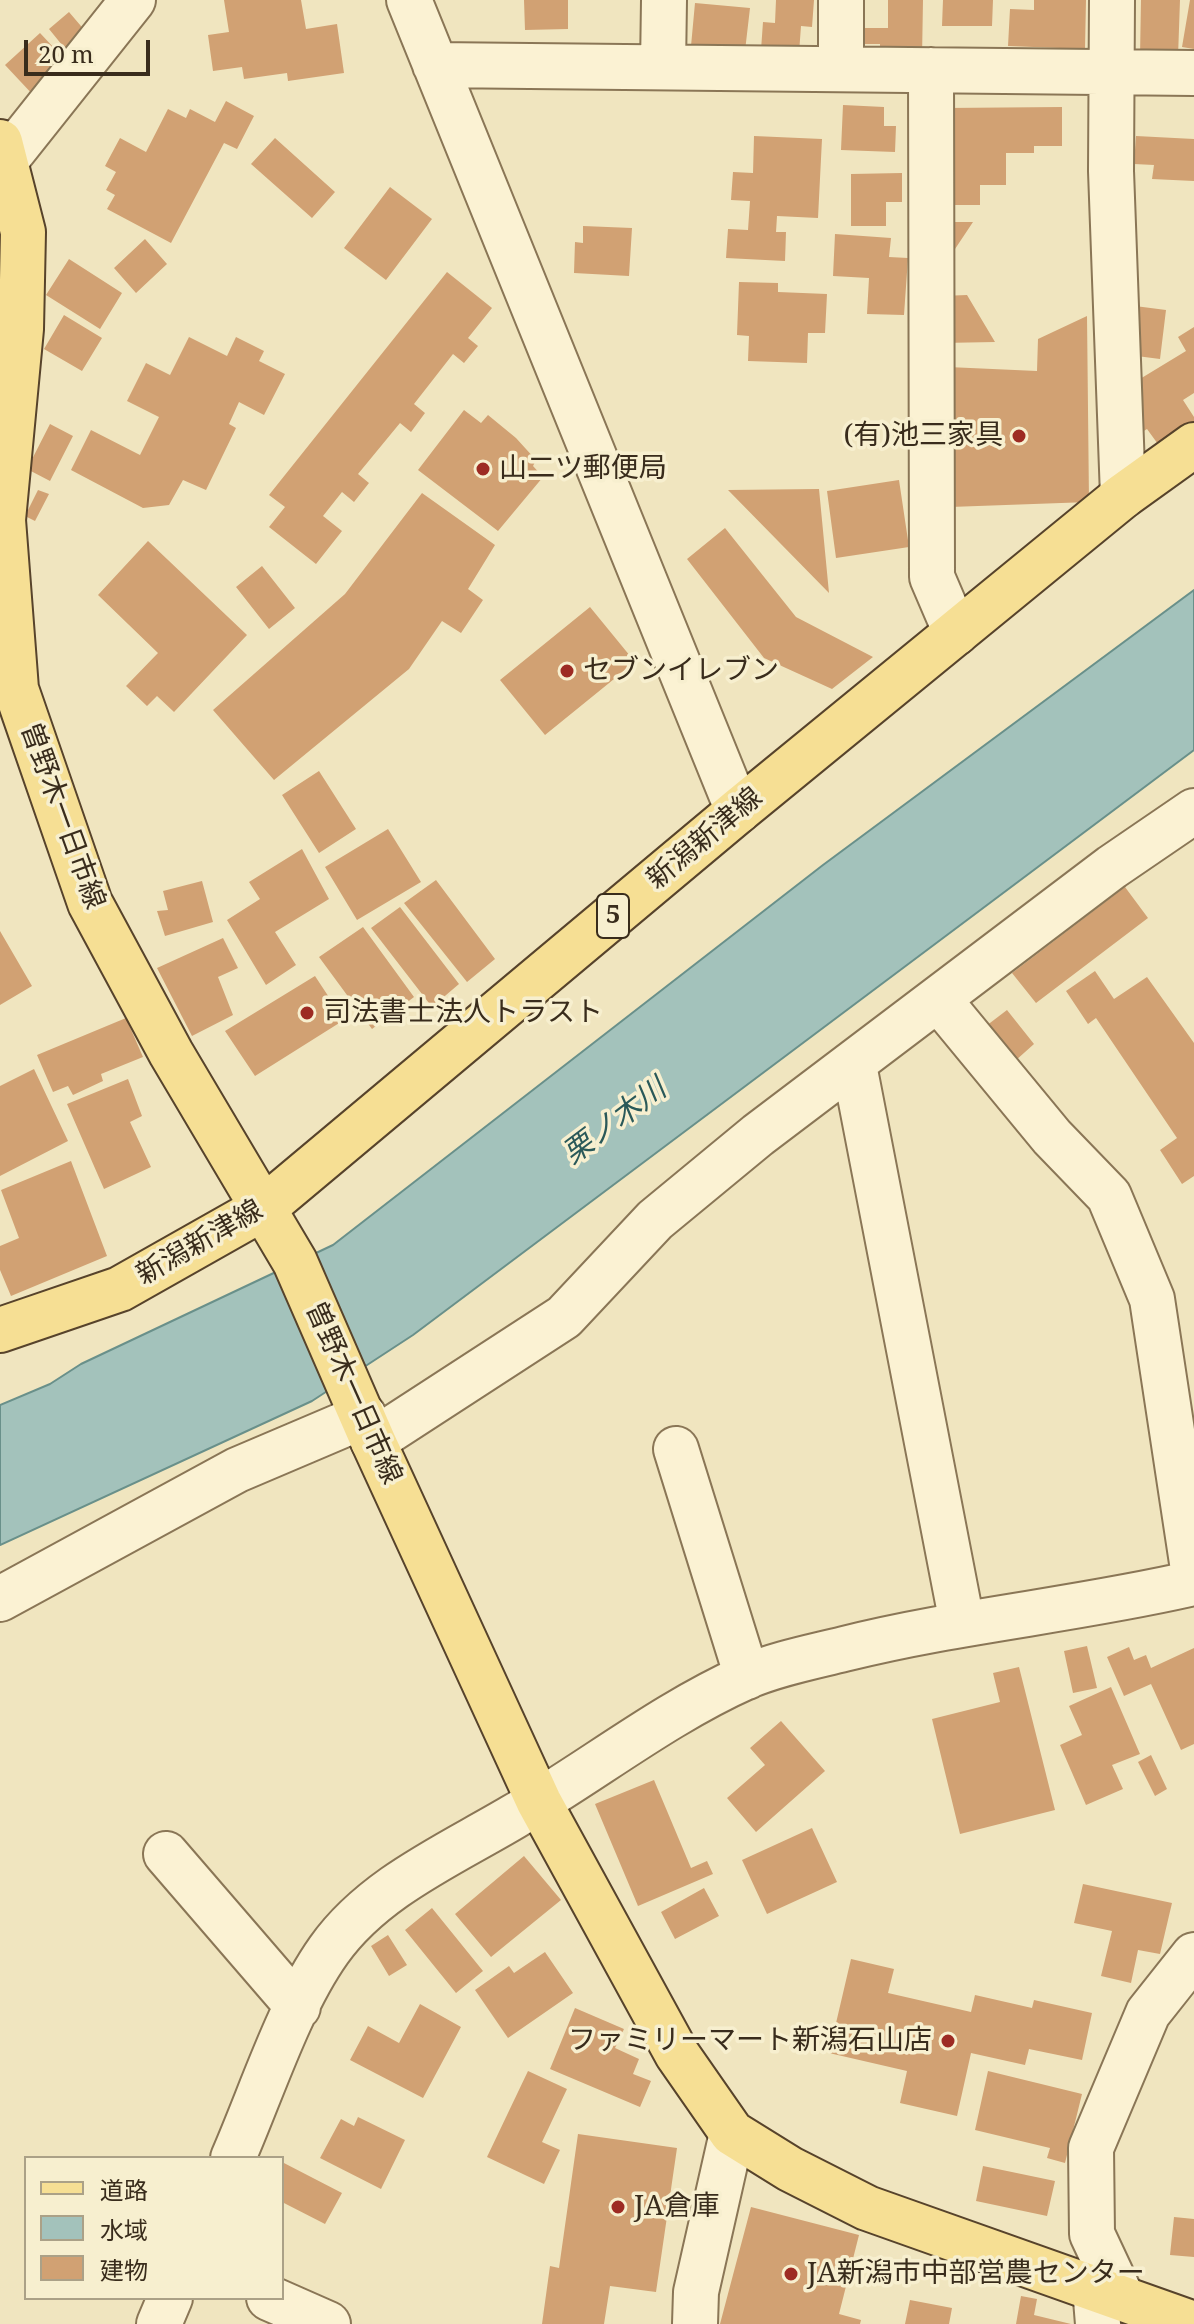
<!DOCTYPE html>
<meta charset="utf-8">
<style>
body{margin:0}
#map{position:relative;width:1194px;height:2324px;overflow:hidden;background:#f0e5bf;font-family:"Noto Serif","Noto Sans JP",serif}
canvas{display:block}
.legend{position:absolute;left:24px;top:2156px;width:260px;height:144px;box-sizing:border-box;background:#f7efcf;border:2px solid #aba187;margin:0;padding:10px 14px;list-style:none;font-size:24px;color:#392c1c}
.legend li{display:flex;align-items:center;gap:16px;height:40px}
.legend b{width:40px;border:2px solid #aba187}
.scale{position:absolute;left:24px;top:40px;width:126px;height:36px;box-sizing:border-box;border:4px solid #392c1c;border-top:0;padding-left:10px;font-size:24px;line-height:28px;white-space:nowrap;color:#392c1c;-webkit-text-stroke:6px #f7efcf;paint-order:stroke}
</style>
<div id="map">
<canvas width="1194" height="2324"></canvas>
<ul class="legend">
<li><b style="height:10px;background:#f6df94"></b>道路</li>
<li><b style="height:22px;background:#a3c2bb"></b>水域</li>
<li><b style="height:22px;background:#d1a173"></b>建物</li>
</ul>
<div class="scale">20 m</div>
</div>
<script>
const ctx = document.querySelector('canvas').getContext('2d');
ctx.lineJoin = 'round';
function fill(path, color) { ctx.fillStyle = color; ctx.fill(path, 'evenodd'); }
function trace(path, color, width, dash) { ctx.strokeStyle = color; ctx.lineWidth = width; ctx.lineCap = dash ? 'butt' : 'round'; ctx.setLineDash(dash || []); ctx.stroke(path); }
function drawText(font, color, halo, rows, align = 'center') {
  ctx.font = font + ' "Noto Serif","Noto Sans JP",serif'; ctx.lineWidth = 7; ctx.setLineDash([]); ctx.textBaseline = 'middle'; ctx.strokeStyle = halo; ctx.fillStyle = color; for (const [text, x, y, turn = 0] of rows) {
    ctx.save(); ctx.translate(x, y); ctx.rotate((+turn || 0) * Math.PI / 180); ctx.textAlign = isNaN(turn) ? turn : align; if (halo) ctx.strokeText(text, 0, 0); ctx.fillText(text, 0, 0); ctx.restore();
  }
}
const water = new Path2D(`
 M1194,590v160l-781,585 -101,66 -312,144v-140l50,-21 31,-20 252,-119 490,-380z`);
fill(water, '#a3c2bb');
trace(water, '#69908a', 2);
fill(new Path2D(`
 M224,0h77l5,29 31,-5 7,49 -56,8 -1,-8 -43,6 -2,-12 -29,4 -5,-36 21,-3z
 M524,0h44v29l-43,1z
 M776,0h38l-2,27 -11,-1 -2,27 -38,-3 2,-28 12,1z
 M888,0h35l-1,58 -42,-1v-13h-16v-16h24z
 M943,0h50l-1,26h-50z
 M1034,0h52l-1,49 -77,-3 2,-37 24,1z
 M1141,0h39l-2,57h-38z
 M1190,0h4v49l-12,-2z
 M695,3l55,5 -5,43 -54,-5z
 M69,12l23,27 -21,17 -22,-27z
 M40,33l30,32 -35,32 -30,-32z
 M226,101l28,15 -17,33 -13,-6 -53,100 -64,-34 8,-14 -9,-5 10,-18 -11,-6 15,-28 26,14 22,-43 18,9 4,-9 25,13z
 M843,105l41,2v19h12l-1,26 -54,-2z
 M1062,107v39h-28v7h-28v32h-26v20h-35v-97z
 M754,136l68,3 -4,79 -41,-2 -1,16h10l-1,29 -59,-3 2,-29 20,1 2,-29 -19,-1 2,-28 20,1z
 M1136,136l58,3v42l-42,-2 2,-14 -20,-1z
 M275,138l60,54 -23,26 -61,-54z
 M902,173v29h-16v24h-35v-52z
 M390,187l42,32 -46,61 -42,-32z
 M947,222h26l-28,42z
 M583,226l49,2 -3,48 -55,-3 1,-31 8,1z
 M835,234l56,4 -2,19 19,1 -4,57 -37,-1 2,-36 -36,-2z
 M145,239l22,25 -31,29 -22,-25z
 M69,259l53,34 -22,36 -54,-34z
 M447,272l45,36 -24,30 10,8 -14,17 -11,-9 -39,50 11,9 -14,19 -11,-9 -42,51 11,9 -15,19 -12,-10 -19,24 19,15 -26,33 -47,-37 16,-20 -16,-12z
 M739,282l39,1v9l49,2 -2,39h-17l-1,30 -59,-2 1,-25 -12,-1z
 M967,295l28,47 -54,1 1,-47z
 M1135,306l31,4 -6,49 -31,-4z
 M64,315l38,23 -20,33 -38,-22z
 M1087,316l2,186 -139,5 -2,-140 89,4 1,-32z
 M1194,327v66l-11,7 11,17v15l-31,19 -16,-22 -13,8 -4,-52 56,-34 -8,-14z
 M189,337l38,19 9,-19 28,14 -5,10 26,13 -21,41 -25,-13 -10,22 7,4 -30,62 -23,-10 -14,25 -26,3 -72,-38 20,-40 49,25 19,-38 -32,-16 19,-38 24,12z
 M464,410l17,13 7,-8 28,23 20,22 -3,6 10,11 -45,54 -80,-61z
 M50,424l23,12 -23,45 -23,-12z
 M899,480l10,67 -73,11 -9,-67z
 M819,489l10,104 -101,-103z
 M38,490l11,4 -14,27 -10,-5z
 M422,493l73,52 -27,44 15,11 -22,33 -19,-12 -33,48 -135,111 -61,-70 132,-116z
 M725,528l71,89 77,40 -41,32 -68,-31 -77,-99z
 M148,541l99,94 -73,77 -17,-16 -10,10 -21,-20 32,-33 -60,-58z
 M262,566l33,42 -26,21 -33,-42z
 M590,607l45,55 -90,73 -45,-55z
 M319,771l37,58 -37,24 -37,-58z
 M388,829l33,53 -64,38 -32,-53z
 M302,849l27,50 -54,33 21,33 -30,20 -39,-65 33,-21 -11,-17z
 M436,880l59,79 -28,23 -63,-79z
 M202,881l11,41 -48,14 -8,-25 11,-1 -5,-19z
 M1125,887l23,31 -112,85 -24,-30z
 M400,907l59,77 -27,23 -61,-79z
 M363,927l51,70 -42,32 -53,-72z
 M0,931l32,55 -32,19z
 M223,938l15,30 -20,9 15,38 -41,21 -35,-68z
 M1095,971l19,28 33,-22 47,66v133l-12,8 -22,-34 17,-12 -81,-120 -8,6 -22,-33z
 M315,976l29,44 -89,56 -30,-45z
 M1007,1010l27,34 -19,17 -29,-35z
 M126,1018l17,39 -42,17 2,7 -30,14 -5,-9 -15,6 -16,-37z
 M34,1069l34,72 -68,35v-90z
 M128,1079l14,37 -12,6 21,45 -47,22 -37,-85z
 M71,1161l36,95 -96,40 -11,-26v-24l19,-8 -18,-48z
 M1087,1646l10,42 -24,5 -9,-42z
 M1129,1647l5,13 12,-5 5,13 43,-20v96l-13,6 -30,-66 -27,12 -17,-39z
 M1019,1667l36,143 -95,24 -28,-115 68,-17 -7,-29z
 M1111,1687l29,67 -28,11 11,24 -37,16 -26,-60 22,-10 -13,-29z
 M781,1721l44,50 -69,61 -29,-34 38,-33 -15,-17z
 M1151,1755l16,34 -12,7 -17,-34z
 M654,1780l37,88 16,-7 6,13 -75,32 -43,-102z
 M812,1828l25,54 -70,32 -25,-54z
 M524,1856l37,44 -70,57 -36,-43z
 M1083,1884l89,19 -12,51 -22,-4 -7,33 -30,-7 11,-45 -38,-8z
 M704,1888l15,28 -44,23 -14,-27z
 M432,1908l51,63 -27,22 -51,-63z
 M388,1935l19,30 -18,11 -18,-30z
 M545,1952l28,41 -65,45 -33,-48 34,-24 5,7z
 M851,1959l43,10 -6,24 83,19 4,-17 57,13 2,-8 58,13 -10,47 -53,-11 -4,16 -54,-12 -14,63 -57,-13 7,-32 -78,-18z
 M420,2004l41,23 -38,71 -73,-38 18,-34 31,17z
 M575,2008l49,21 -9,19 24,11 -6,15 18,7 -11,26 -90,-38z
 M528,2071l39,18 -25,53 18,8 -16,34 -57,-27z
 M988,2071l94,23 -17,69 -18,-5 3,-10 -75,-18z
 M358,2117l47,23 -24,49 -61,-31 21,-39 13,7z
 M578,2134l99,14 -21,144 -46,-6 -6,38h-62l8,-58 9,2z
 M282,2162l60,31 -17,31 -43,-22z
 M983,2166l72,15 -8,35 -71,-15z
 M751,2207l108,28 -20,79 22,6 -1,4h-140z
 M1174,2217l20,2v38l-24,-2z
 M1021,2296l16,3 -3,16 37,9h-55z
 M910,2300l42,8 -3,16h-44z`), '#d1a173');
const minor = new Path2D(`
 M409,0l329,811
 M1112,0l-1,171 12,325
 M435,65l759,8
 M663,67l1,-67
 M841,69v-69
 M931,70l1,507 24,56
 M5,161l128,-161
 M939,1000l113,137 57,59 43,103 42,277
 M854,1065l108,558
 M373,1441l191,-124 91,-97 103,-85 354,-268 82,-56
 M676,1449l71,228
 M0,1599l237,-129 127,-54
 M166,1854l132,153
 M233,2158c28,-64 56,-152 96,-208 44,-62 120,-95 184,-133 78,-45 150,-103 233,-140 30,-13 66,-20 98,-28 116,-29 234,-39 350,-66
 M1095,2287l3,37
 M1121,2296l-29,-62 -1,-86 57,-135 46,-58
 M269,2298l59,26
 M159,2324l11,-26
 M695,2324l1,-32 36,-159`);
const major = new Path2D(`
 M0,142l23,90 -2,97 -18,191 13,169 74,214 81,150 124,209 78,179 166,361 138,252 55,79 58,36 77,39 327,116
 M0,1330l120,-41 145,-82 473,-396 385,-315 71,-51`);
trace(minor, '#8a7656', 48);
trace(major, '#57432b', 48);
trace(minor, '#fbf2d3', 44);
trace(major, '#f6df94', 44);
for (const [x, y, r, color] of [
 [1019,436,8,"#9d2b23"],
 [483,469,8,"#9d2b23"],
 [567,671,8,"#9d2b23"],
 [307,1013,8,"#9d2b23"],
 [948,2041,8,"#9d2b23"],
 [618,2207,8,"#9d2b23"],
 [791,2274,8,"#9d2b23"]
]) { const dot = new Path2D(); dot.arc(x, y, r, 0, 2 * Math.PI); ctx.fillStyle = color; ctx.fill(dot); trace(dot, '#f7efcf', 3); }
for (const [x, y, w] of [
 [613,916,32]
]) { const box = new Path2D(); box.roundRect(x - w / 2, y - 22, w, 44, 6); ctx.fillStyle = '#f7efcf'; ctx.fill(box); trace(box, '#392c1c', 2); }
drawText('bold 26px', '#392c1c', null, [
 ["5",613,916]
]);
drawText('28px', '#392c1c', '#f7efcf', [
 ["(有)池三家具",1003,436,"right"],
 ["山二ツ郵便局",499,469],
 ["セブンイレブン",583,671],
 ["司法書士法人トラスト",323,1013],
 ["ファミリーマート新潟石山店",932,2041,"right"],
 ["JA倉庫",634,2207],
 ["JA新潟市中部営農センター",807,2274]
], 'left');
drawText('28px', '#392c1c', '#f7efcf', [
 ["曽野木一日市線",62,816,70],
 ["新潟新津線",705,839,-40],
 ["新潟新津線",200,1243,-30],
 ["曽野木一日市線",353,1393,66]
]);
drawText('italic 30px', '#2a5959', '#f7efcf', [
 ["栗ノ木川",615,1122,-37]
]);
</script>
